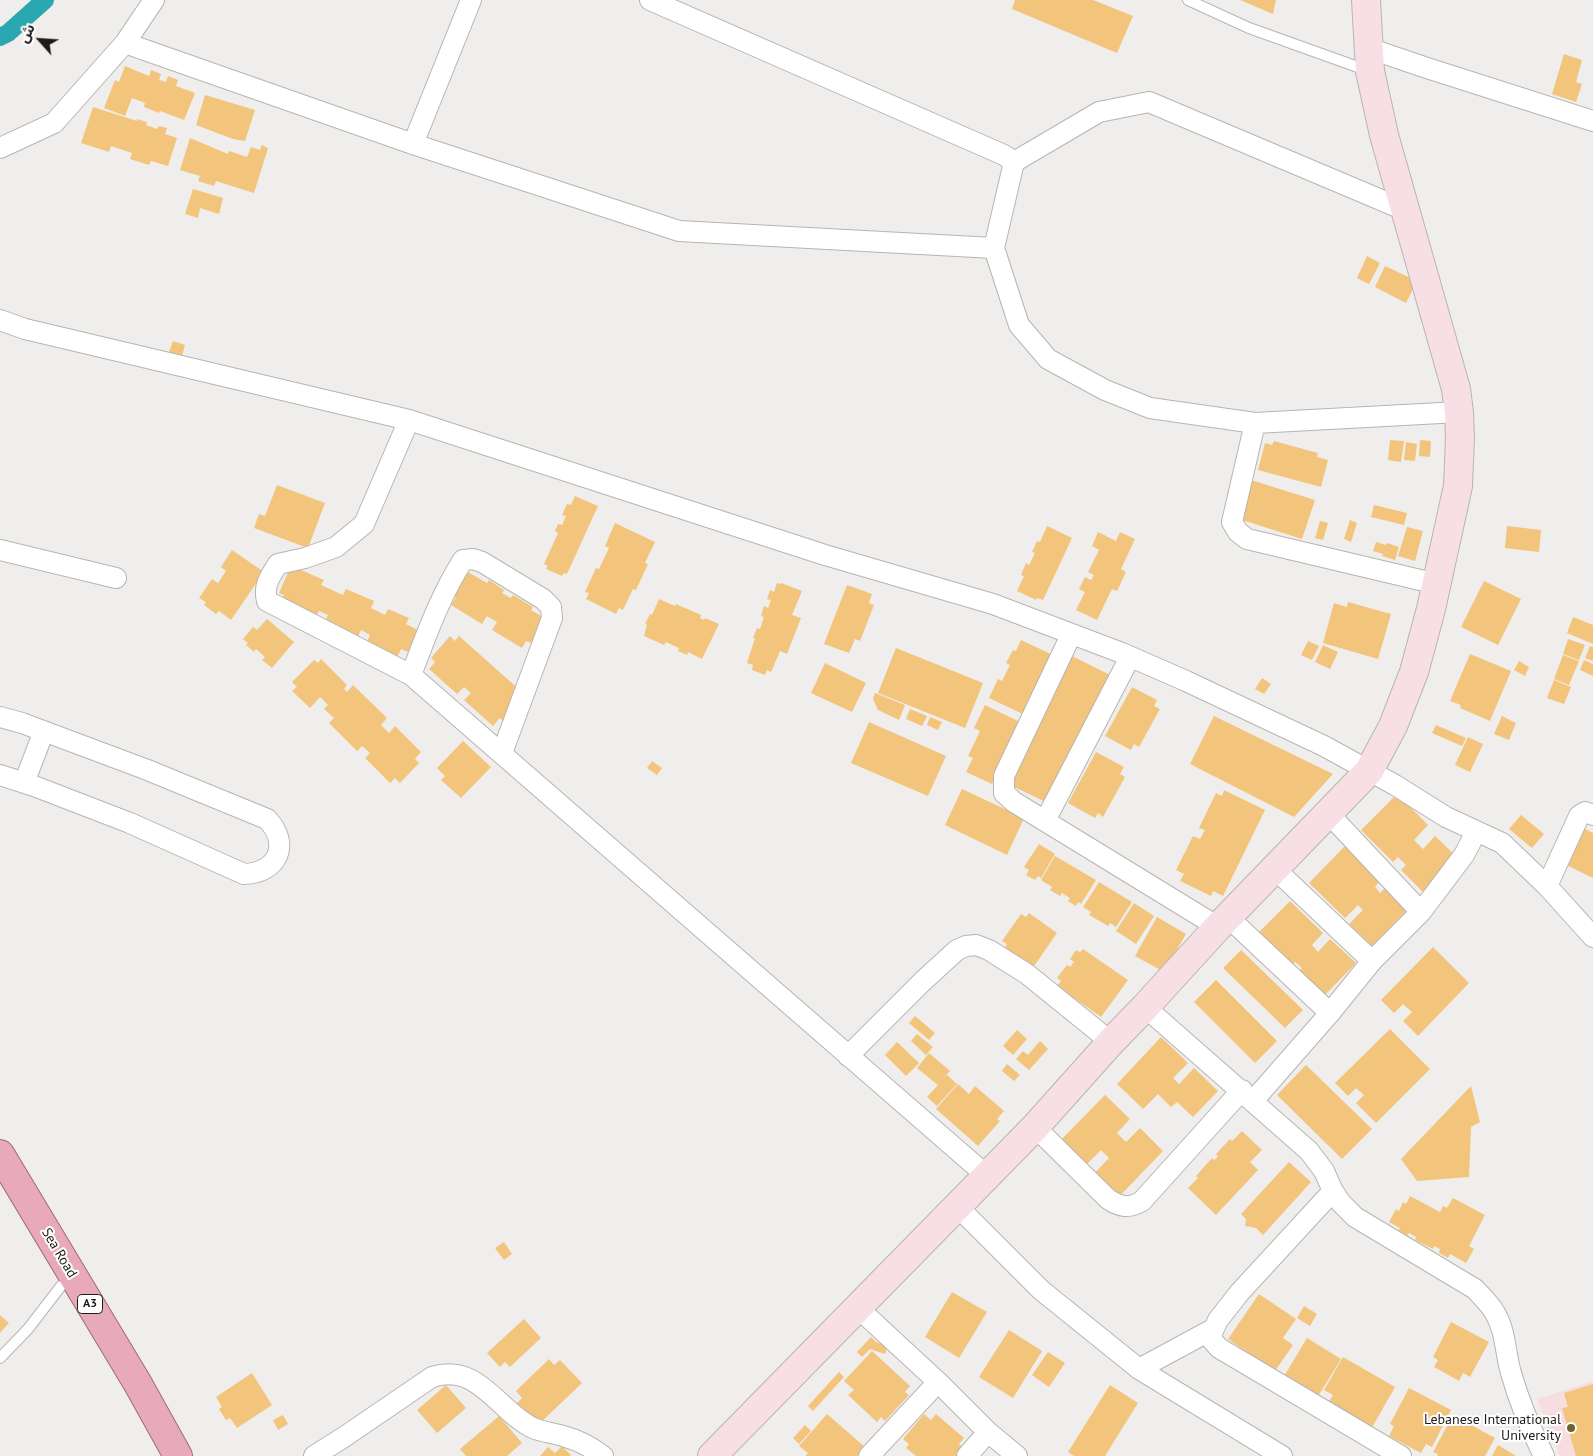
<!DOCTYPE html>
<meta charset="utf-8">
<style>
body{margin:0}
#map{position:relative;width:1593px;height:1456px;overflow:hidden;background:#f0eeec;font-family:"PT Sans","Noto Sans Arabic",sans-serif}
canvas{display:block}
.north{position:absolute;left:15px;top:15px;width:50px;height:50px;-webkit-text-stroke:4px #fff;paint-order:stroke;rotate:296deg;font-size:14px;font-weight:700;line-height:20px;text-align:center;color:#1d1c1b}
.north::after{content:'';display:block;margin:auto;width:18px;height:22px;background:#1d1c1b;clip-path:polygon(50% 0,100% 100%,50% 72%,0 100%)}
</style>
<div id="map">
<canvas width="1593" height="1456"></canvas>
<div class="north">ش</div>
</div>
<script>
const ctx = document.querySelector('canvas').getContext('2d');
ctx.lineJoin = 'round';
function fill(path, color) { ctx.fillStyle = color; ctx.fill(path, 'evenodd'); }
function trace(path, color, width, dash) { ctx.strokeStyle = color; ctx.lineWidth = width; ctx.lineCap = dash ? 'butt' : 'round'; ctx.setLineDash(dash || []); ctx.stroke(path); }
function drawText(font, color, halo, rows, align = 'center') {
  ctx.font = font + ' "PT Sans",sans-serif'; ctx.lineWidth = 4; ctx.setLineDash([]); ctx.textBaseline = 'middle'; ctx.strokeStyle = halo; ctx.fillStyle = color; for (const [text, x, y, turn = 0] of rows) {
    ctx.save(); ctx.translate(x, y); ctx.rotate((+turn || 0) * Math.PI / 180); ctx.textAlign = isNaN(turn) ? turn : align; if (halo) ctx.strokeText(text, 0, 0); ctx.fillText(text, 0, 0); ctx.restore();
  }
}
fill(new Path2D(`
 M1593,1381v75h-33l-23,-57z`), '#f8dde0');
trace(new Path2D(`
 M0,37l8,-4 37,-33`), '#2aa7b0', 18);
fill(new Path2D(`
 M1015,0h78l40,16 -16,37 -105,-44z
 M1240,0h36l-3,14z
 M1564,54l18,6 -6,22 6,2 -6,18 -24,-8z
 M125,66l24,10 2,-6 10,4 -2,6 7,2 2,-6 10,4 -2,6 19,7 -11,27 -24,-9 -1,2 -15,-6 1,-4 -13,-5 -7,18 -21,-8 11,-28 4,2z
 M205,95l50,15 -10,31 -12,-2 -37,-14z
 M93,107l44,14v-2l10,3 -1,3 11,4 2,-3 8,2 -2,6 12,4 -9,28 -17,-5 -2,4 -19,-6 2,-6 -21,-7 -2,6 -28,-9z
 M190,138l38,16 1,-3 18,6 4,-10 9,3 2,-5 6,3 -14,45 -38,-12 -2,5 -16,-5 2,-5 -20,-6z
 M193,189l30,9 -4,16 -19,-6 -2,10 -13,-4z
 M1367,256l13,7 -11,21 -12,-6z
 M1385,266l32,15 -11,22 -31,-16z
 M173,341l12,4 -3,11 -13,-4z
 M1390,440l14,1 -3,21 -13,-2z
 M1420,440l11,1 -1,16 -11,-1z
 M1274,441l44,12 -1,4 11,3 -7,27 -63,-17 7,-27 7,2z
 M1406,442l11,2 -2,17 -11,-1z
 M1251,480l64,20 -13,39 -63,-20z
 M277,485l48,18 -17,45 -54,-20 5,-14 6,2z
 M575,496l23,10 -31,68 -3,-1 -2,3 -16,-7 2,-3 -4,-2 14,-31 -3,-2 3,-7 4,1 4,-9 -4,-1 5,-11 4,1z
 M1374,505l33,8 -3,12 -33,-8z
 M1350,520l7,3 -6,19 -7,-3z
 M1320,521l8,2 -5,17 -8,-2z
 M615,523l40,19 -10,21 3,1 -12,26 -3,-1 -10,21 -4,-2 -3,6 -30,-15 3,-6 -4,-1 11,-24 3,1 10,-21 -4,-2z
 M1047,526l25,12 -29,62 -6,-2 -1,2 -19,-9 7,-15 -3,-1 5,-12 3,2 6,-12 -3,-1 5,-11 3,1z
 M1507,526l34,4 -2,22 -34,-4z
 M1407,527l16,4 -8,30 -17,-5z
 M1098,532l18,9 4,-9 15,7 -14,30 5,3 -9,19 -5,-2 -15,31 -21,-10 9,-18 -6,-3 6,-12 6,3 3,-5 -6,-3 11,-22 -7,-4z
 M1376,542l10,3 1,-2 12,4 -4,13 -13,-4 1,-2 -10,-3z
 M232,550l32,22 -33,48 -12,-9 -3,3 -12,-9 2,-3 -7,-4 13,-19 6,4 8,-12 -5,-4z
 M294,567l30,13 -3,5 22,10 3,-6 28,12 -3,7 14,7 3,-6 21,9 -3,6 12,6 -10,22 -7,-3 -4,9 -31,-14 4,-9 -9,-5 -4,9 -33,-15 4,-9 -9,-4 -5,10 -34,-16 4,-10 -5,-2 10,-23 3,1z
 M466,571l21,12 2,-3 15,10 -2,3 9,5 2,-3 20,12 -2,3 15,9 -15,24 -5,-2 -4,7 -30,-18 5,-8 -10,-6 -5,8 -31,-19 5,-8 -4,-2z
 M1484,581l37,18 -23,46 -37,-18z
 M777,583l3,1 1,-1 21,8 -10,24 9,3 -14,36 -7,-3 -9,21 -4,-2 -2,5 -13,-5 1,-5 -6,-2 8,-25h-2l4,-10 3,1 4,-12 -3,-1 3,-10 4,2 3,-8 -4,-1 3,-9 4,2z
 M847,585l25,9 -3,9 5,2 -14,36 -5,-2 -6,14 -25,-9z
 M659,599l16,7 1,-2 25,11 -1,3 4,2 1,-2 14,6 -17,35 -14,-7 -1,3 -9,-4 1,-3 -13,-6 -2,3 -20,-9 3,-11 -2,-1 5,-10 2,1z
 M1348,602l43,12 -13,45 -55,-16 11,-40 13,4z
 M1573,617l20,8v19l-26,-11z
 M267,619l27,23 -22,26 -10,-8 3,-3 -9,-8 -2,3 -8,-7 2,-2 -5,-4 10,-12 4,3z
 M450,636l5,5 4,-5 63,56v7l-19,22 -3,-3 -7,8 -29,-26 7,-7 -7,-6 -7,7 -28,-25 6,-7 -4,-4z
 M1568,639l17,6 -6,15 -16,-6z
 M1021,640l34,16 -28,60 -38,-18 9,-19 4,2 8,-16 -4,-2 7,-13 3,1z
 M1308,641l11,5 -7,14 -11,-5z
 M1323,645l15,7 -8,17 -15,-7z
 M1590,646l3,1v14l-8,-3z
 M896,648l87,35 -18,45 -87,-35z
 M1470,654l41,17 -21,50 -30,-13 1,-3 -11,-4z
 M1563,655l16,6 -10,24 -15,-6z
 M1072,656l38,19 -62,128 -38,-18z
 M321,659l26,26 -3,4 3,3 6,-7 34,33 -6,7 8,8 6,-7 26,26 -6,7 4,4 -19,20 -5,-5 -5,5 -25,-25 5,-5 -8,-7 -5,5 -28,-28 5,-5 -10,-9 4,-4 -8,-8 -10,11 -18,-17 5,-4 -5,-5 22,-22 4,3z
 M1584,660l9,4v12l-13,-6z
 M1519,661l10,6 -4,9 -11,-6z
 M825,663l41,20 -14,29 -41,-19z
 M1262,678l9,6 -7,10 -9,-5z
 M1554,680l17,7 -7,17 -17,-6z
 M1132,687l25,13 -3,6 6,3 -21,38 -5,-3 -3,6 -26,-14z
 M875,693l30,12 -6,15 -21,-10 -5,-11z
 M985,705l37,18 -30,61 -26,-12 7,-14 -5,-2 12,-25 -6,-3z
 M910,709l17,7 -5,10 -16,-7z
 M1214,716l119,58 -39,43 -104,-53z
 M1502,716l14,7 -7,17 -15,-6z
 M930,717l12,5 -4,8 -11,-5z
 M869,722l77,34 -18,40 -77,-33z
 M1436,725l30,13 -4,8 -30,-13z
 M1468,737l15,7 -13,28 -15,-7z
 M463,741l28,26 -30,31 -20,-18 4,-4 -8,-8z
 M1096,752l28,15 -4,7 5,3 -22,40 -5,-4 -3,5 -27,-15z
 M652,761l10,7 -5,7 -10,-7z
 M962,789l62,29 -17,37 -62,-30z
 M1224,790l41,20 -42,86 -10,-5 -2,5 -31,-15 4,-7 -8,-4 17,-34 7,3 5,-9 -6,-2 17,-35 6,3z
 M1397,794l31,31 -14,15 9,9 12,-13 24,23 -34,35 -24,-24 5,-5 -8,-8 -5,5 -32,-32z
 M1521,815l23,19 -12,14 -23,-19z
 M1578,825l15,8v45l-33,-16z
 M1039,844l16,10 -14,24 -3,-2 -3,4 -9,-5 3,-5 -5,-3z
 M1345,846l35,35 -5,6 5,6 6,-6 22,22 -36,37 -23,-22 14,-14 -5,-5 -13,13 -36,-35z
 M1055,856l41,24 -15,24 -3,-2 -2,4 -8,-5 2,-3 -8,-5 -2,3 -10,-6 2,-3 -11,-7z
 M1099,882l33,20 -16,25 -6,-4 -2,3 -19,-11 2,-3 -8,-5z
 M1290,901l33,32 -11,12 6,7 12,-13 26,24 -34,35 -25,-25 5,-5 -7,-6 -4,4 -34,-32z
 M1134,903l20,13 -18,28 -20,-13z
 M1029,913l28,20 -25,36 -28,-20 3,-5 -5,-3 19,-27 5,3z
 M1157,917l29,17 -22,38 -29,-16z
 M1433,947l36,36 -51,53 -15,-15 9,-9 -9,-8 -9,9 -13,-13z
 M1083,949l45,31 -27,37 -44,-31 4,-5 -4,-3 10,-13 3,2 4,-5 -4,-3 6,-9 4,2z
 M1241,950l62,60 -18,18 -62,-60z
 M1216,980l61,61 -22,22 -61,-61z
 M915,1016l20,17 -6,7 -20,-17z
 M1390,1029l40,40 -54,54 -20,-20 8,-8 -8,-7 -8,8 -13,-13z
 M1017,1030l10,9 -14,16 -10,-9z
 M917,1034l16,13 -7,8 -15,-14z
 M1161,1037l27,26 -15,15 6,6 15,-16 24,23 -25,26 -16,-15 -6,5 -13,-13 -15,15 -26,-25z
 M1040,1041l8,8 -19,21 -13,-11 7,-8 5,4z
 M897,1042l22,21 -13,13 -21,-21z
 M929,1053l21,18 -8,9 5,-5 10,9 -20,22 -10,-9 11,-12 -21,-17z
 M1007,1064l13,11 -6,6 -12,-10z
 M1306,1065l66,64 -30,30 -65,-64z
 M958,1084l11,10 6,-8 29,25 -7,8 3,2 -22,25 -42,-37z
 M1471,1086l9,36 -9,5 -2,50 -52,4 -16,-22z
 M1105,1095l25,24 -13,14 9,9 14,-14 23,23 -47,49 -24,-24 17,-18 -8,-8 -18,18 -25,-25z
 M1242,1131l20,19 -12,12 8,8 -42,45 -28,-27 10,-10 -2,-2 16,-18 2,2 4,-3 -2,-3 14,-15 2,2z
 M1289,1162l22,20 -48,53 -7,-7 -11,-2 1,-7 -5,-5z
 M1410,1196l30,16 3,-6 4,2 6,-10 32,17 -16,31 5,3 -8,14 -16,-9 -2,4 -9,-5 1,-4 -6,-3 -1,3 -18,-9 1,-3 -7,-4 -2,3 -9,-5 2,-3 -11,-6 7,-13 3,2 4,-9 3,2z
 M504,1242l8,12 -8,6 -9,-12z
 M952,1292l35,20 -28,46 -34,-21z
 M1259,1294l37,25 -13,19 10,7 -18,26 -47,-32z
 M1304,1306l13,8 -7,12 -13,-8z
 M0,1315l9,8 -9,10z
 M524,1319l17,19 -31,29 -5,-5 -5,5 -13,-14z
 M1451,1322l38,20 -19,35 -7,-4 -4,8 -25,-14 4,-7 -5,-3z
 M1009,1330l33,21 -29,47 -34,-21z
 M871,1337l5,5 12,4 -3,8 -15,-5 -8,8 -5,-5z
 M1307,1338l34,21 -24,39 -34,-20z
 M872,1351l38,35 -5,6 4,3 -24,26 -4,-4 -4,5 -29,-27 6,-5 -10,-9z
 M1048,1352l17,11 -16,24 -17,-12z
 M1343,1357l52,30 -25,44 -44,-25 7,-11 -9,-5z
 M549,1359l5,6 6,-5 22,23 -46,44 -21,-22 7,-7 -6,-7z
 M839,1372l5,5 -31,34 -5,-5z
 M252,1373l20,32 -35,23 -7,-10 -4,2 -7,-11 3,-2 -6,-10z
 M1593,1384v72h-17l-14,-48 6,-1 -4,-14z
 M446,1385l20,23 -29,25 -20,-23z
 M1110,1385l28,18 -33,53h-31l-6,-4z
 M1409,1388l42,22 -19,37 -6,-3 -5,9 -32,-17 5,-10 -4,-2z
 M827,1414l38,33 -8,9h-52l3,-3 -9,-7z
 M924,1414l7,6 5,-6 28,24 -5,6 6,5 -5,7h-44l-10,-8 3,-4 -6,-5z
 M283,1415l5,9 -10,6 -5,-10z
 M1453,1415l42,23 -10,18h-48l1,-2 -5,-2z
 M499,1416l23,27 -15,13h-41l-6,-7z
 M805,1425l6,6 -12,13 -6,-6z
 M1498,1445l18,11h-24z
 M562,1446l9,9 -1,1h-30l8,-9 7,6z`), '#f2c47c');
const service = new Path2D(`
 M1188,0l61,28 120,43
 M0,1358l28,-29 33,-43`);
const minor = new Path2D(`
 M650,0l354,155 10,7
 M125,43l288,101 266,87 315,17
 M1368,48l59,20 166,53
 M413,144l58,-144
 M0,148l54,-25 71,-80 29,-43
 M1407,211l-258,-109 -50,10 -85,50 -20,86 25,77 29,34 57,31 45,18 105,15 204,-11
 M0,320l25,9 384,91 416,135 168,49 129,49 64,28 138,65 71,39 51,32 56,26 45,43 46,51
 M409,420l-45,104 -28,23 -31,11 -27,6c-8,13 -15,21 -11,37l144,74 576,501
 M1255,423l-23,99 6,10 9,7 190,45
 M0,550l116,28
 M1071,635l-67,141v17l10,9 204,125
 M411,675c15,-39 29,-79 52,-115l10,-1 9,3 61,37 8,8 1,11 -50,135
 M0,717l22,6 123,46 122,50c24,25 11,54 -23,55l-114,-51 -96,-37 -34,-11
 M24,783l20,-52
 M1329,814l92,98
 M1045,821l85,-164
 M1275,869l97,92
 M1547,886l32,-70 6,-4 8,3
 M1228,917l102,96
 M1145,1007l164,144 15,20 9,20 8,12 14,14 120,72c7,8 15,15 20,24 11,18 10,40 16,60 8,28 20,57 33,83
 M848,1056l75,-75 34,-31 9,-4 10,-1 13,5 38,24 84,68
 M1253,1101l77,-88 42,-52 49,-49 43,-57 12,-23
 M1035,1127l73,72c12,8 21,10 34,2l100,-111
 M1333,1191l-93,101 -22,28 -6,13v7l7,8 182,108
 M957,1206l84,84 98,79 143,87
 M858,1308l80,74 50,50 29,24
 M1139,1369l74,-40
 M314,1456l30,-19 88,-60c46,-15 66,34 101,51 9,4 20,5 30,8 15,4 28,11 40,20
 M869,1456l69,-74
 M967,1456l21,-24`);
const secondary = new Path2D(`
 M712,1456l323,-329 76,-85 34,-35 73,-80 151,-156 24,-45 21,-54 17,-63 27,-123 2,-48 -1,-26 -3,-23 -72,-254 -14,-64 -4,-71`);
const trunk = new Path2D(`
 M0,1154l138,230 40,72`);
trace(service, '#b7b5b2', 12);
trace(minor, '#b7b5b2', 22);
trace(secondary, '#b7b5b2', 30);
trace(trunk, '#9e6a77', 30);
trace(service, '#fff', 10);
trace(minor, '#fff', 20);
trace(secondary, '#f7dfe5', 28);
trace(trunk, '#e8aaba', 28);
for (const [x, y, r, color] of [
 [1571,1428,5,"#696532"]
]) { const dot = new Path2D(); dot.arc(x, y, r, 0, 2 * Math.PI); ctx.fillStyle = color; ctx.fill(dot); trace(dot, '#fff', 2); }
for (const [x, y, w] of [
 [90,1304,25]
]) { const box = new Path2D(); box.roundRect(x - w / 2, y - 9.5, w, 19, 4); ctx.fillStyle = '#fff'; ctx.fill(box); trace(box, '#1d1c1b', 1); }
drawText('bold 12px', '#1d1c1b', null, [
 ["A3",90,1304]
]);
drawText('14px', '#1d1c1b', '#fff', [
 ["Sea Road",59,1253,59]
]);
drawText('14px', '#1d1c1b', '#fff', [
 ["Lebanese International",1561,1420],
 ["University",1561,1436]
], 'right');
</script>
